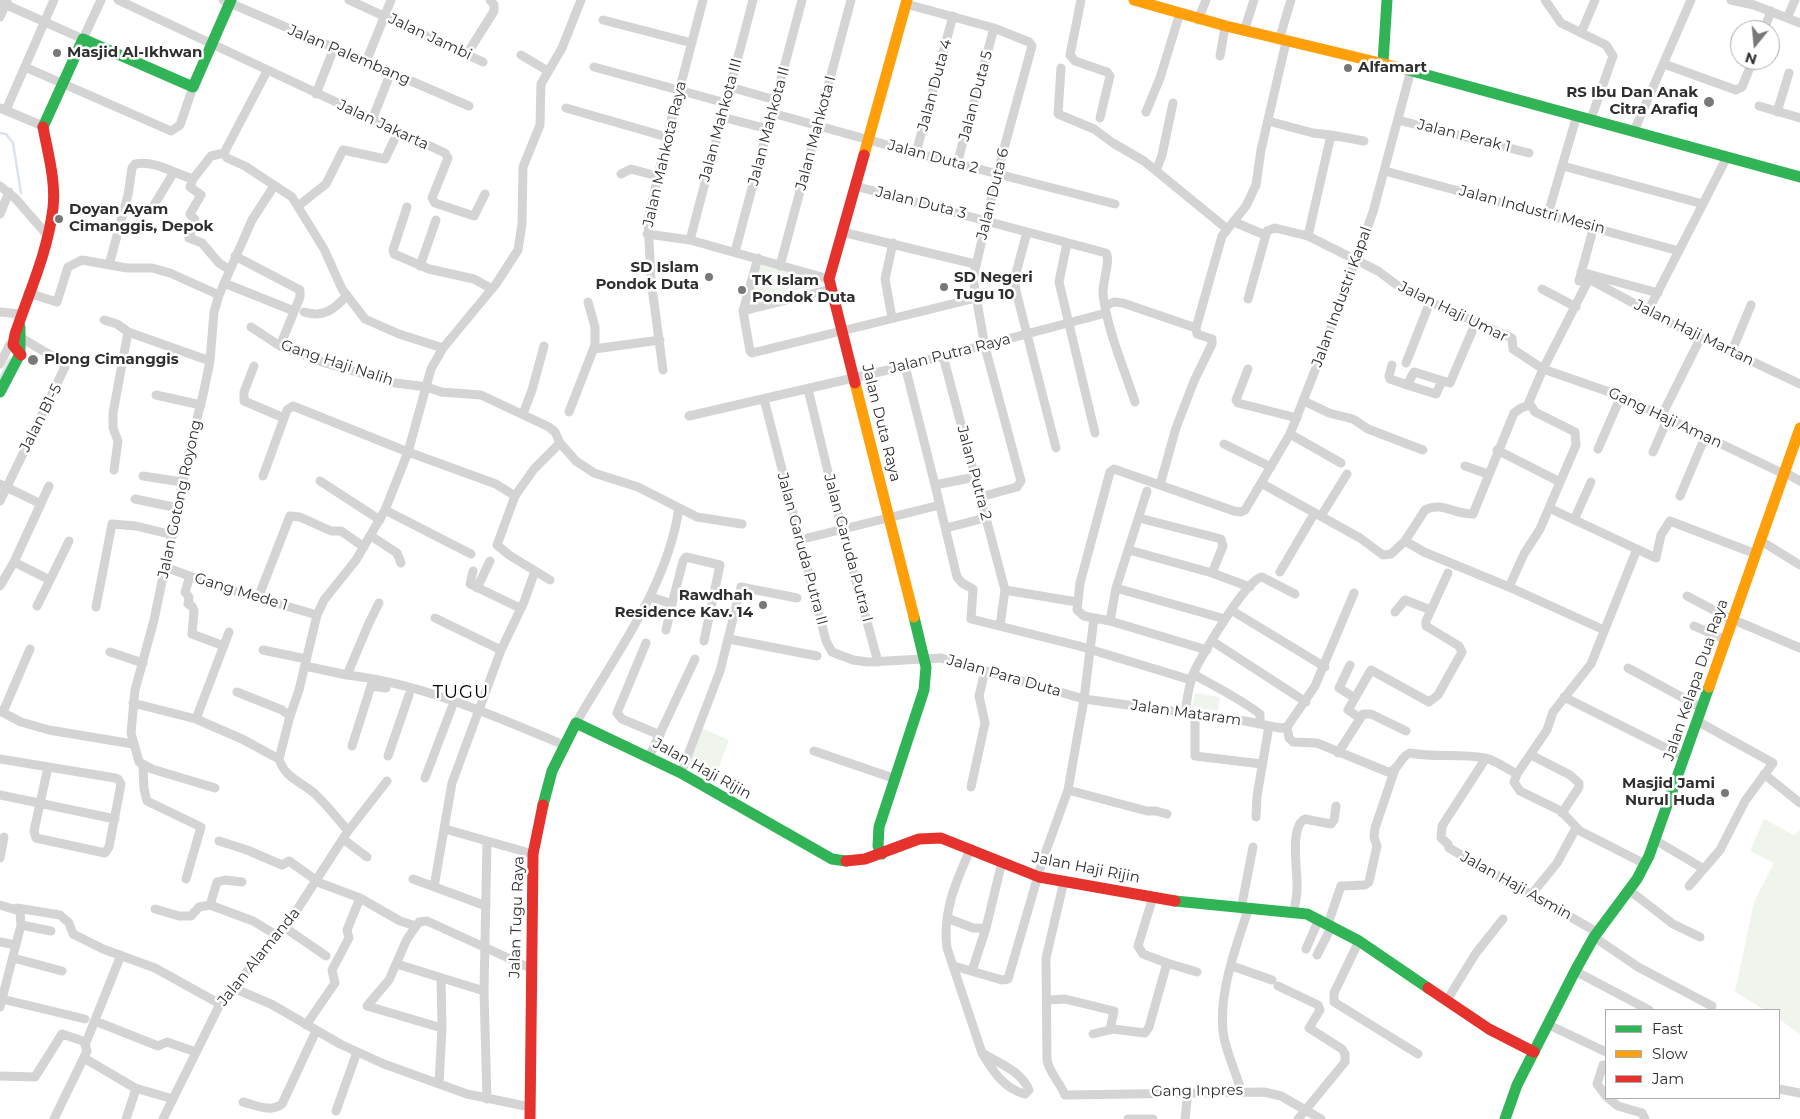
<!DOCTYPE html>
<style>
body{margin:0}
#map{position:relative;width:1800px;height:1119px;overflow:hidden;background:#fff;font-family:Montserrat,sans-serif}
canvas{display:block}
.legend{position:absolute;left:1605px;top:1009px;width:175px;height:90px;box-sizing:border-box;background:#fff;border:1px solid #acacac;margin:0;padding:6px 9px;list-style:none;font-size:15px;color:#2f2f2f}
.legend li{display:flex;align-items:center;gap:10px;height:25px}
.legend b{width:25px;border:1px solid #acacac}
.north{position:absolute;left:1730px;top:20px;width:50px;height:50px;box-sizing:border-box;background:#fff;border:1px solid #acacac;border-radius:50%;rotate:197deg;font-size:14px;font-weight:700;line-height:20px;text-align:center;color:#2f2f2f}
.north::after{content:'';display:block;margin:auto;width:18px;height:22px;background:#787878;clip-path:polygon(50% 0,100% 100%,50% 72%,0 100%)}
</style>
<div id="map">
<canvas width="1800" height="1119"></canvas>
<ul class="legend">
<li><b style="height:6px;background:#30b455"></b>Fast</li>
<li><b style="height:6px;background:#ff9f0a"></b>Slow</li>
<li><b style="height:6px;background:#e5322d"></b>Jam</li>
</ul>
<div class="north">N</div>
</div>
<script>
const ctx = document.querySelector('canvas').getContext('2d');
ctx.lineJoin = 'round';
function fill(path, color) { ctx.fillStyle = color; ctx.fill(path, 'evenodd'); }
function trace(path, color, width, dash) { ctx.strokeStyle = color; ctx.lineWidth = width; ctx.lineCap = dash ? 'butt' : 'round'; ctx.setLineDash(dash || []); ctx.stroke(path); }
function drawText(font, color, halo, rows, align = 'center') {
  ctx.font = font + ' Montserrat,sans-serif'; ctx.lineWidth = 5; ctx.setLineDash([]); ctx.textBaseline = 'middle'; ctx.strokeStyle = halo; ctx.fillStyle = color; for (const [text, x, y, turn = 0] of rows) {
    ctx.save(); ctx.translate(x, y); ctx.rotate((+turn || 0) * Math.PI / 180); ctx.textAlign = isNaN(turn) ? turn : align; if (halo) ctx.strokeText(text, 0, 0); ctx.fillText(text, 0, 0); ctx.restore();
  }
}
fill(new Path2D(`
 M762,259l64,23 -77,20z
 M1195,693l25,4 -2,14 -26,-4z
 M695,725l34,15 -13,36 -35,-15z
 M1764,819l30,16 6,-5v204l-21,-15v-9h-14l-30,-18 19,-90 20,-39 -24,-12z`), '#eff5ed');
trace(new Path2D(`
 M0,133l6,1 7,9 8,50
 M0,378l10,-19`), '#dbe2f0', 2.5);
trace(new Path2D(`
 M118,0l327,153 3,5 -16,40 3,5 39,13 11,-22
 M223,0l246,106
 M349,0l134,62
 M1081,0l-11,55 5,6 32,11 3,4 -10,42
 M1545,0l16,23 45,22 7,11 -22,63
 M1731,0l23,5 46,18
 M0,2l83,37 18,-39
 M906,4l88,24 35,14 3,4 -35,128 -24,105 12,68 36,134 -4,6 -37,10
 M0,17l7,-16
 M1787,18l8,-18
 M603,20l89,23
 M1198,20l8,-20
 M1764,30l7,-19
 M1244,31l10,-31
 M1581,33l14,-33
 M1279,40l12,-40
 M467,54l27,-43v-6l-4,-5
 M521,55l27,16
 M1220,56l5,-29
 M366,62l25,-62
 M1664,64l72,26 6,-3 11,-27
 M25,67l146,64 9,-6 13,-38
 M594,67l132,36
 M1061,68l-3,46 36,15 19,14 31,18 82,67
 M730,87l45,13
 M316,94l18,-46
 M1759,106l41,12
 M0,108l43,18
 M566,108l101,29
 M6,110l48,-110
 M1146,112l14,-34 19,-62
 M1777,112l12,-39
 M772,113l144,40 199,51
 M722,117l46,12
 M372,120l19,-48
 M1398,120l131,33
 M1268,121l45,12 18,2 -23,101
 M1634,131l57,-131
 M1331,135l33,6
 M224,153l3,5 18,8 47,31 32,52 18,40 23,30 34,15 44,14
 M916,153l37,-137
 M957,164l37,-136
 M1563,166l140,38
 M1156,171l6,-16 11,-52
 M1385,171l294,80
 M621,174l10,-5 26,7
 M193,179l-3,8 11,8 -11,19 5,6 -6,18 13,5 17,20 11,7
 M0,186l15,12 33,38
 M855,186l251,67c5,7 -4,30 -3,41 4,36 21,74 32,108
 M298,206l28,-22 17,-34 42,9 13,-27
 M407,207l-14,43 1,4 35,15 45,10 18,10
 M151,210l23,-38
 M0,214l9,-22
 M1548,214l29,-99
 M1234,222l31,13
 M842,232l133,32
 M1027,232l-12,45 1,14 40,157
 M647,234l43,6 139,39
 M690,240l63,-240
 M1067,243l-8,39 36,151
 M735,252l67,-252
 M235,256l65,34v7l-20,49
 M758,258l-15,53 7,40 2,2 224,-55
 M109,265l19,-70 4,-27 3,-4c20,-4 40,10 58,15l18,-23 13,-3 43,-82
 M420,266l16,-46
 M780,266l71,-266
 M1581,272l77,21
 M1579,281l15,-55
 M224,283l70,28
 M1542,289l34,18
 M28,293l29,9 11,-35 14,-7 45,8h25l18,5 49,22
 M1248,299l19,-68 8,-3 33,8 70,35 27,20 107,47 1,11 30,20 78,27 163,78
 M1105,306l9,-4 9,1 73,25
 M743,311l88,-22
 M1648,311l79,-154
 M0,312l20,2
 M304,312c19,6 30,-2 43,-17
 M892,318l-7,-39 8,-36
 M104,320l13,4 11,8 82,29
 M251,327l29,19 45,17 70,20 32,4 14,5 40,3 68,32 6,5 5,11 16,18 18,12 44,14 59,30 45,7
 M594,349l66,-9
 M1732,351l19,-46
 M943,356l62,234 -5,36
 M1406,363l24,-61
 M0,364l10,-20 3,1
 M1392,365l-3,11 1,3 17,6 7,-13 36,11 26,-61
 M254,366l-10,26v9l40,17
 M905,366l30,119
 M1248,369l-12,31 2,3 59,15
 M663,370l-12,-90 -3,-60 19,-83 36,-137
 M1407,385l29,9 6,-13
 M808,389l34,141 36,132
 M156,395l45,10
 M764,399l62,242 6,11 21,8 15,2 73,-4 143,41 161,22 35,7 7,-1
 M1304,401l25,12 24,6 15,10 55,21
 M569,412l26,-67v-18l-7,-25
 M523,414l9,-24 12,-44
 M1662,415l39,-78
 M689,416l216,-50 201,-53
 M1290,434l51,29
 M1224,444l47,23
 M1598,449l23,-53
 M1497,450l63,32
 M1653,452l15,-34
 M1465,466l23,8
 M114,470l4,-29 -5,-13v-15l15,-81
 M1784,472l16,9
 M143,476l39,6
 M263,476l24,-66 6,-4 115,46 88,32 19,12 19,-27 26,-26
 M975,477l-40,8 22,92 5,6 11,6 -2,30 108,27 112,34
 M320,481l60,39
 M1261,483l99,55 23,17 8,-1 14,-13 19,11 85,35 95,43
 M0,484l41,20
 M1160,485l16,-57 18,-47 18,-37v-5l-15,-5 -1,-6 26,-92 24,-30 10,-21 5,-35 25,-108
 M515,496l-18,49 12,10 41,25
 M1680,496l25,-59
 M135,499l43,9
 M0,501l65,-134 -3,-5 -39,-23
 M1549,508l107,50 5,-23 9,-14 86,33
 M385,510l86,44
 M1321,516l26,-42
 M1139,518l82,21 2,7 -11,27
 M1574,520l17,-38
 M946,528l39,-10
 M371,536l26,17 4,10
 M799,540l141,-35
 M1405,541l20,-31c16,-9 31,5 48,4l41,-101 7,-5 9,-3
 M1761,541l39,24
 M1637,549l-46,115 -38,48 -6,18 -30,44 -3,8 6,9 41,20 19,20 65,33
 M1129,550l83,23 38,14
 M14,562l36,18 -13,26
 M165,567l49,18 103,30
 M473,571l-3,13 50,24
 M1280,572l34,-58
 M190,576l-5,16 4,5 -1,7 4,2 2,5 -2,23 32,12
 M50,580l19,-39
 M0,586l14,-24 35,-76
 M1509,587l15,-33 16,-25 36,-84 -1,-13 -40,-20 -6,-10 14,-33 46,-90 79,43 132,62
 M477,588l13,-27
 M1116,588l109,31
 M1005,590l72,12
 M1687,596l40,21 73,31
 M651,597l21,7 11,-43 3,-4 34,8 -16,76
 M258,598l32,-82 10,1 31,14h10l23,16
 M96,607l16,-83 24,2 37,9
 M1231,610l94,57
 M1395,612l10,-12 26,10
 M435,618l66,32
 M1110,621l6,-33 31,-97
 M1694,626l32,14
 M666,630l6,-26
 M729,639l88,17
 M1212,641l94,61
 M646,643l-29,70 5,6 38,16
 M263,650l43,9
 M1207,650l-97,-29 -26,-5 -7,-6 3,-27 30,-111 4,-3 120,42 7,1 4,-2 45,-76 33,-84 50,-138 38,-142
 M110,652l33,11
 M1350,665l-11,23 16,10
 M305,666l42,9 22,-52 10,-20
 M1628,668l74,40
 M1193,674c23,13 46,24 67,40v10
 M347,675c74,8 150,42 217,70
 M237,692l45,18 8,6
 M1564,697l120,60
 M133,703l63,16 46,20 37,20
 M0,711l21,11 28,8 84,14
 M3,712l27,-63
 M1185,714c2,-14 3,-28 9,-42 6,-14 55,-97 68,-95l33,17
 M1195,715v41l67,8
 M1360,718l-12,-8 23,-40 58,32 9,-7 24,-43 -3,-6 -33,-20v-5l22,-48
 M196,719l33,-87
 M576,723c40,-70 91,-135 103,-215
 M1287,727l2,11 4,4 24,1 71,29c11,-1 12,-16 22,-19 25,5 50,0 75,5 10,2 22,11 32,16
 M1287,727l28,-41 39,-93
 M352,746l19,-60 15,2
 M814,751l82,28
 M1338,753l25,-39h8l35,17
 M1531,755l39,20 9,8v4l-17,26
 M388,756l21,-61
 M649,757l46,-98
 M1486,758l-44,68 -1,12 7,6 1,4 148,84
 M0,759l115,19 3,1 3,5 -12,63 -4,6 -69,-15 -2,-7 14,-64
 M143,766l1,23 3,12 54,26 -15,52
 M681,773l39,-102 21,-84 56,11
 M1764,774l36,29
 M425,778l27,-71
 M971,787l14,-64 -6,-27 6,-25
 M215,788l-63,-19 -13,-7 -8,-29 4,-43 19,-70 37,-178 12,-47 7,-34 4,-49 5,-17 33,-75 22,-34
 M1068,790l79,21h9l11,3
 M0,795l115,24
 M1256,817l1,-21 12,-70
 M445,829l88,25
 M348,831c-11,-13 -22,-27 -34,-38 -14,-12 -29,-15 -35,-34l11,-43 9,-26 18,-75 7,-15 32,-40 29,-50 23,-58 23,-83 12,-21 53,-64 22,-34 4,-26 1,-57 17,-42 1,-41 21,-36 19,-48
 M343,839l24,18
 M1655,840l49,29
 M219,841l28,9 35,15 7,-4 31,22 40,15 40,23 16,5
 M971,848c-14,31 -29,64 -24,100l35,105c10,17 22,36 43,41l4,-4c-8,-19 -30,-27 -47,-37
 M0,858l4,-21
 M413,879l73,27
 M1064,881l-18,77 1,102c2,12 13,23 18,35l199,-3 17,4 40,23
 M242,882l-17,-2 -8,2 -7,23 43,16 25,15
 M1689,886l31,-36 25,-49 28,-38 -76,-42
 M434,887l18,-104 49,-133 23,-48 11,-31
 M1629,890l44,34 27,13
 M1531,895l26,-32 19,-35
 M0,905l20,6 1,14 -21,82
 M17,908l43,7 9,8 4,11 30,15 52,19 65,36
 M155,909l24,7h12l8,-9 11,-2
 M1241,909l12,-62
 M1294,912c1,-8 3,-16 3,-24 1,-15 -8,-62 8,-69l26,5 3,-4 2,-14
 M947,918l26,10h13
 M1328,924l13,-38 24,-1 4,-3 8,-36 -3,-9 1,-9 20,-59
 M21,925l30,6
 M284,927l42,29
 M1594,937l44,30 74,39
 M1359,941l-25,52v9l84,52
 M0,942l16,3
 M1306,949l13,-30
 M1317,955l15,-29
 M13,958l49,13
 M1167,963l30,9
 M397,964l87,27
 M954,966l48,14 6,-1 34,-117 26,-72 16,-91 10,-81
 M1232,966l40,14
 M972,971l14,-43 16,-66
 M1575,971l74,39
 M1278,986l40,19 2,5 -11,18 33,21 3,5v8l-47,57
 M233,988l38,16 69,40 44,20 83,30 63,13
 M2,999l83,20
 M1048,1000l17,-1 49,12 -4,19
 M1447,1000l29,-47 27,-34
 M95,1021l63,25 9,-4 29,10
 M306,1025l29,-42 -3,-13 17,-32 -2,-8 13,-32
 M1549,1025l57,27
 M442,1028l-75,-22 22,-26 18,-41 12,-17 8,-1 103,47
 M1093,1034l20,-5 32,4 4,-6 18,-64 -24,-9 -5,-8 15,-49
 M84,1058l51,30 38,11
 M1603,1065l-6,19 9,12
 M0,1076l35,1 27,-43 24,8
 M439,1084l3,-56 -1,-50
 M1779,1089l21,4
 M1241,1091c-5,-20 -16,-40 -18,-60 -4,-40 13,-84 25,-121
 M1608,1098l10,8 24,7 3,6
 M487,1099l-3,-108 3,-150
 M243,1102c13,3 28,11 39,2l34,-73
 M336,1111l21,-59
 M54,1119l33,-68 -2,-6 36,-90
 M126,1119l10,-30
 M163,1119l57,-115 73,-88 55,-85 39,-50
 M1128,1119h25
 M1185,1119l3,-28`), '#d4d4d4', 9);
trace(new Path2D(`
 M1383,62l4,-62
 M1405,69l395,108
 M43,127l40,-88 110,48 38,-87
 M0,392l20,-38v-27
 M543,805l9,-34 24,-48 105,50 151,86 14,2
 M882,854l-4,-8 1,-19 45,-137 2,-23 -12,-50
 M1175,901l132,13 52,27 69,47
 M1505,1119l12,-34 58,-114 19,-34 43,-58 12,-23 60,-169`), '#30b455', 11);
trace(new Path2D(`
 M1134,0l92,26 179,43
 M864,155l43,-155
 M855,383l59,234
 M1709,687l91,-259`), '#ff9f0a', 11);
trace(new Path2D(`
 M21,355l-8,-10 2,-11c14,-41 33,-83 38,-126 3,-27 -5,-54 -10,-81
 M855,383l-26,-104 35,-124
 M846,861l19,-2 54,-20 22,-1 98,39 136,24
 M1428,988l61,41 45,23
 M530,1119l3,-265 10,-49`), '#e5322d', 11);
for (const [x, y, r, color] of [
 [57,53,5,"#787878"],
 [1348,68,5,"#787878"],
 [1709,102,6,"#787878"],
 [59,219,5,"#787878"],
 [709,277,5,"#787878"],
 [944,287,5,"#787878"],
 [742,290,5,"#787878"],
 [33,360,6,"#787878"],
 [763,605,5,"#787878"],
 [1725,793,5,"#787878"]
]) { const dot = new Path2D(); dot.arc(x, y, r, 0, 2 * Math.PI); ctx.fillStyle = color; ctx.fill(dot); trace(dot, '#fff', 2); }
drawText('15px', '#2f2f2f', '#fff', [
 ["Jalan Jambi",430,37,25],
 ["Jalan Palembang",349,55,23],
 ["Jalan Duta 4",935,85,-75],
 ["Jalan Duta 5",976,96,-75],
 ["Jalan Mahkota III",721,120,-75],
 ["Jalan Jakarta",383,125,25],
 ["Jalan Mahkota II",769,126,-75],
 ["Jalan Mahkota I",816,133,-75],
 ["Jalan Perak 1",1464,136,14],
 ["Jalan Mahkota Raya",665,154,-77],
 ["Jalan Duta 2",933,157,15],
 ["Jalan Duta 6",993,194,-76],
 ["Jalan Duta 3",921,203,14],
 ["Jalan Industri Mesin",1532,210,15],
 ["Jalan Industri Kapal",1342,297,-70],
 ["Jalan Haji Umar",1453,312,26],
 ["Jalan Haji Martan",1694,333,26],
 ["Jalan Putra Raya",950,354,-14],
 ["Gang Haji Nalih",337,363,18],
 ["Jalan B1-5",41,418,-63],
 ["Gang Haji Aman",1665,418,25],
 ["Jalan Duta Raya",881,423,76],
 ["Jalan Putra 2",974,473,75],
 ["Jalan Gotong Royong",180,499,-78],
 ["Jalan Garuda Putra I",848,548,75],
 ["Jalan Garuda Putra II",802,549,75],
 ["Gang Mede 1",241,592,17],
 ["Jalan Para Duta",1004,676,16],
 ["Jalan Kelapa Dua Raya",1696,680,-71],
 ["Jalan Mataram",1186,713,8],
 ["Jalan Haji Rijin",702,769,29],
 ["Jalan Haji Rijin",1086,868,11],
 ["Jalan Haji Asmin",1516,886,29],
 ["Jalan Tugu Raya",517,917,-88],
 ["Jalan Alamanda",259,957,-51],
 ["Gang Inpres",1197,1091,-1]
]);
drawText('bold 15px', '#2f2f2f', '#fff', [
 ["Masjid Al-Ikhwan",67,53],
 ["Alfamart",1358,68],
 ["RS Ibu Dan Anak",1698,93,"right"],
 ["Citra Arafiq",1698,110,"right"],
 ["Doyan Ayam",69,210],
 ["Cimanggis, Depok",69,227],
 ["SD Islam",699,268,"right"],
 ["Pondok Duta",699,285,"right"],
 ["SD Negeri",954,278],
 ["Tugu 10",954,295],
 ["TK Islam",752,281],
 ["Pondok Duta",752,298],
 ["Plong Cimanggis",44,360],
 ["Rawdhah",753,596,"right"],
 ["Residence Kav. 14",753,613,"right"],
 ["Masjid Jami",1715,784,"right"],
 ["Nurul Huda",1715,801,"right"]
], 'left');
ctx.letterSpacing = '1px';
drawText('18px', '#000', '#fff', [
 ["TUGU",461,693]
]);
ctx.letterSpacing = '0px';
</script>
